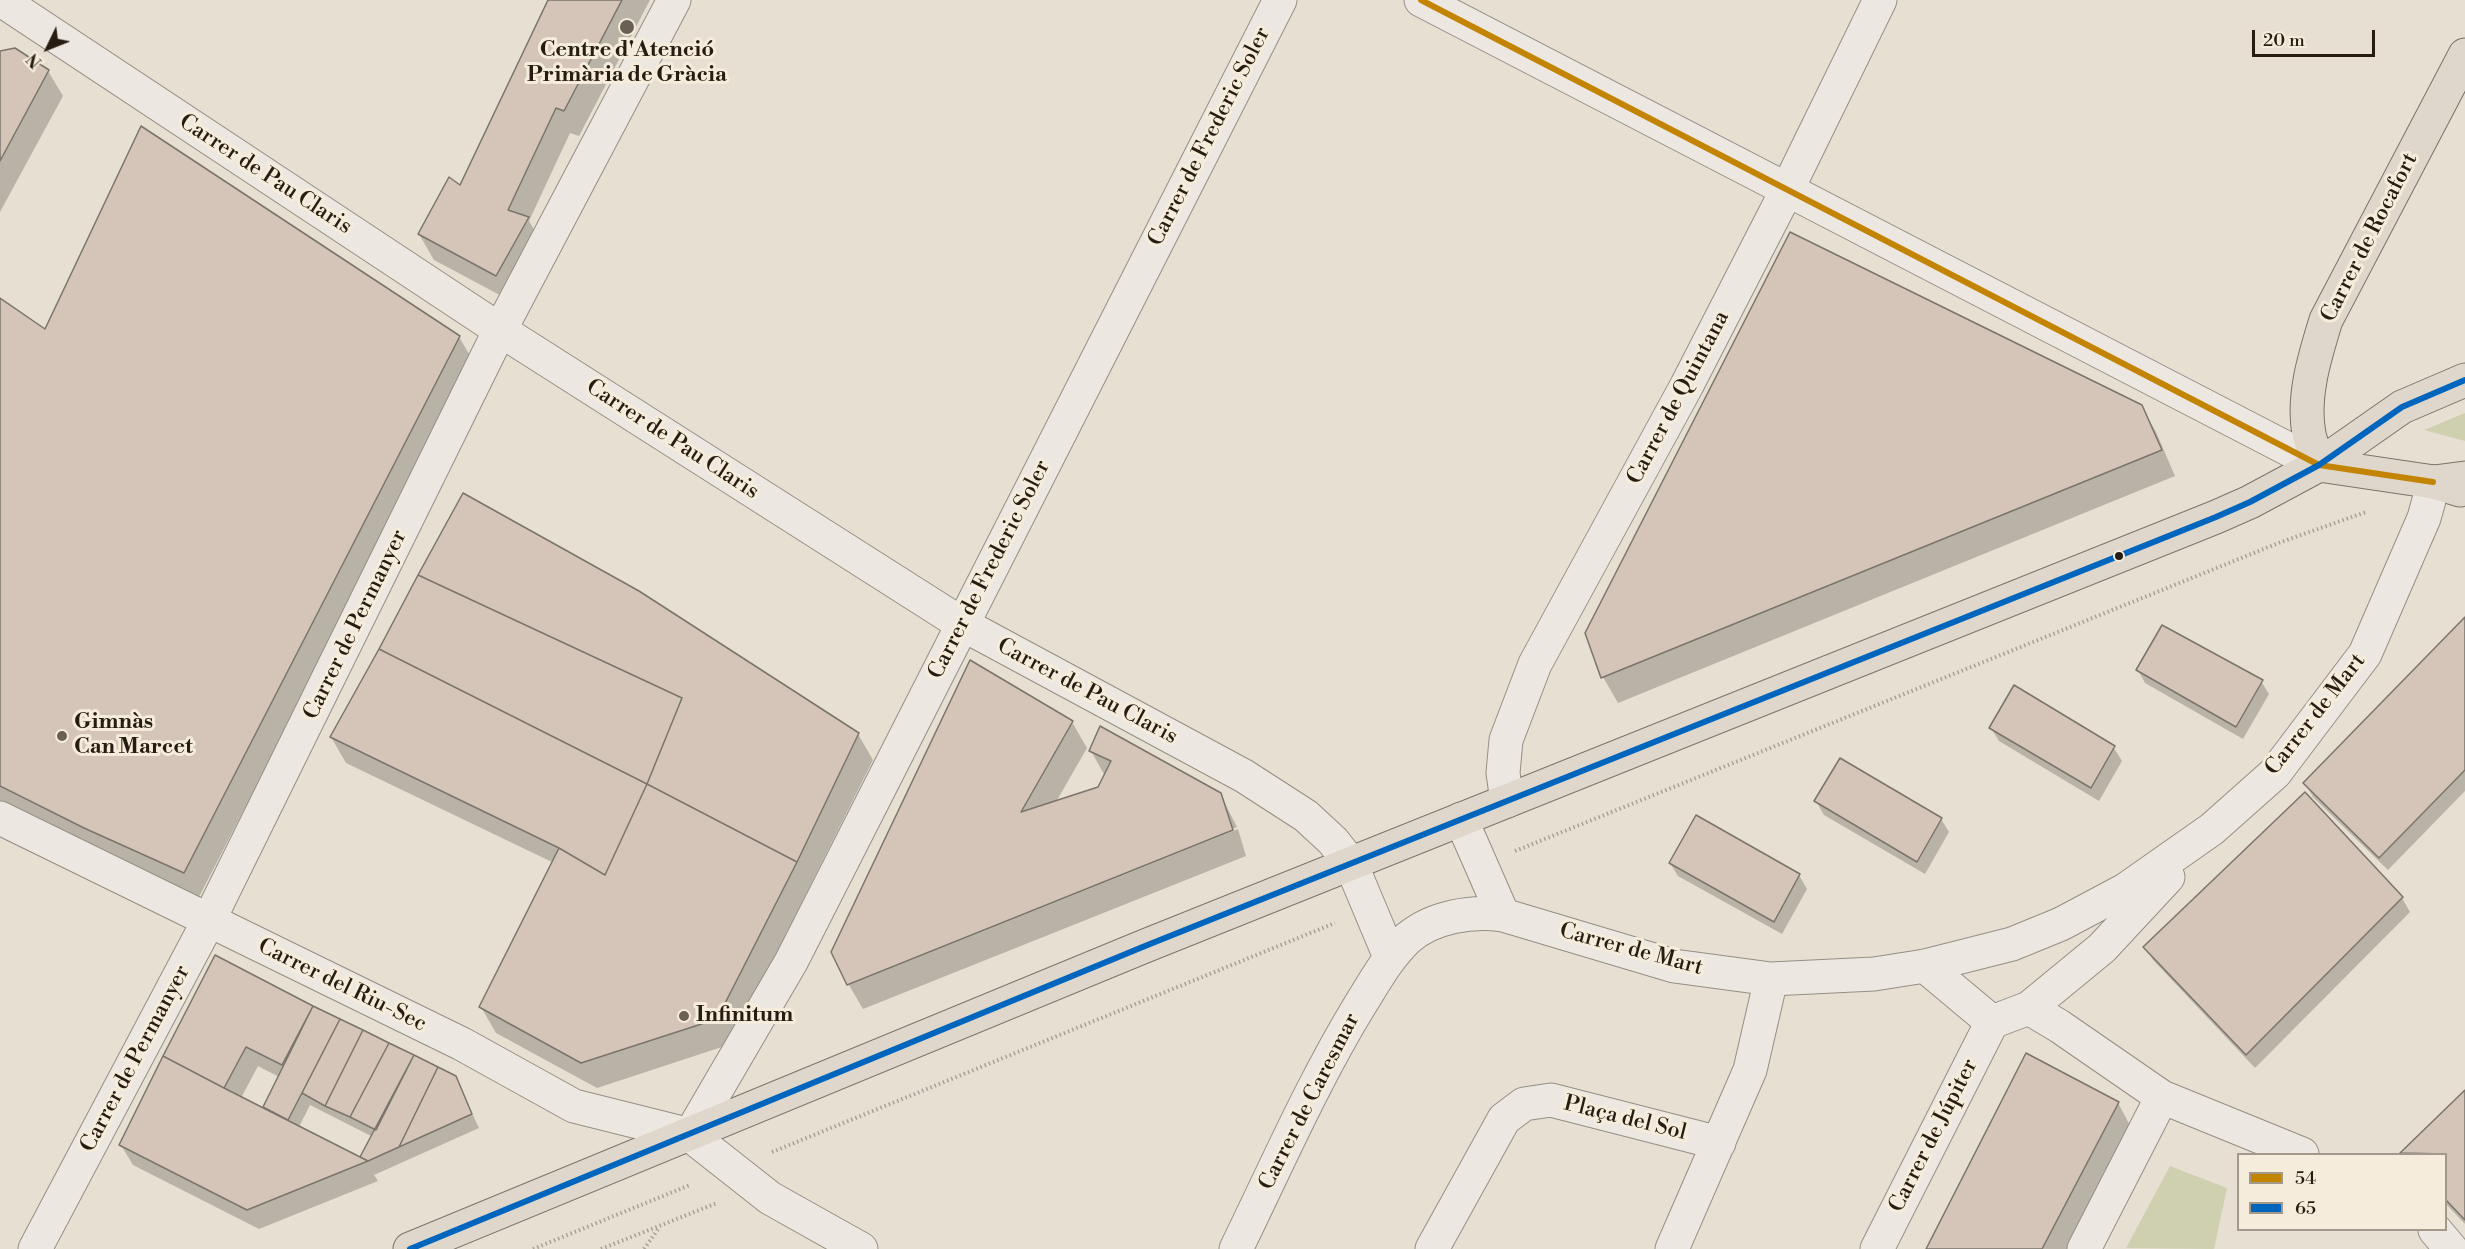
<!DOCTYPE html>
<meta charset="utf-8">
<style>
body{margin:0}
#map{position:relative;width:2465px;height:1249px;overflow:hidden;background:#e7dfd1;font-family:"Libre Bodoni",serif}
canvas{display:block}
.legend{position:absolute;left:2237px;top:1153px;width:210px;height:78px;box-sizing:border-box;background:#f6ecdb;border:2px solid #a3998a;margin:0;padding:8px 10px;list-style:none;font-size:18px;color:#271c11}
.legend li{display:flex;align-items:center;gap:12px;height:30px}
.legend b{width:30px;border:2px solid #a3998a}
.north{position:absolute;left:18px;top:18px;width:60px;height:60px;-webkit-text-stroke:4px #f6ecdb;paint-order:stroke;rotate:227deg;font-size:16px;font-weight:700;line-height:24px;text-align:center;color:#271c11}
.north::after{content:'';display:block;margin:auto;width:21px;height:27px;background:#271c11;clip-path:polygon(50% 0,100% 100%,50% 72%,0 100%)}
.scale{position:absolute;left:2252px;top:30px;width:123px;height:27px;box-sizing:border-box;border:3px solid #271c11;border-top:0;padding-left:8px;font-size:18px;line-height:21px;white-space:nowrap;color:#271c11;-webkit-text-stroke:4px #f6ecdb;paint-order:stroke}
</style>
<div id="map">
<canvas width="2465" height="1249"></canvas>
<ul class="legend">
<li><b style="height:8px;background:#c38404"></b>54</li>
<li><b style="height:8px;background:#0065bd"></b>65</li>
</ul>
<div class="north">N</div>
<div class="scale">20 m</div>
</div>
<script>
const ctx = document.querySelector('canvas').getContext('2d');
ctx.lineJoin = 'round';
function fill(path, color) { ctx.fillStyle = color; ctx.fill(path, 'evenodd'); }
function trace(path, color, width, dash) { ctx.strokeStyle = color; ctx.lineWidth = width; ctx.lineCap = dash ? 'butt' : 'round'; ctx.setLineDash(dash || []); ctx.stroke(path); }
function drawText(font, color, halo, rows, align = 'center') {
  ctx.font = font + ' "Libre Bodoni",serif'; ctx.lineWidth = 6; ctx.setLineDash([]); ctx.textBaseline = 'middle'; ctx.strokeStyle = halo; ctx.fillStyle = color; for (const [text, x, y, turn = 0] of rows) {
    ctx.save(); ctx.translate(x, y); ctx.rotate((+turn || 0) * Math.PI / 180); ctx.textAlign = isNaN(turn) ? turn : align; if (halo) ctx.strokeText(text, 0, 0); ctx.fillText(text, 0, 0); ctx.restore();
  }
}
fill(new Path2D(`
 M2465,413v28l-41,-11z
 M2170,1166l57,22 -13,61 -88,-1z`), '#cfd0b0');
fill(new Path2D(`
 M550,0h100l-71,136 -9,-3 -41,88 13,22 -31,58 -77,-41 -15,-26 41,-47z
 M0,53l48,18 15,25 -63,116z
 M0,300l46,31 413,6 15,25 -275,535 -199,-93z
 M2141,406l15,26 19,44 -557,227 -15,-26 -17,-44z
 M2465,619v172l-77,79 -75,-73 -8,-14z
 M971,662l101,60 15,26 -31,54 43,-13 6,-13 -14,-25 129,43 17,33 -389,156z
 M2138,670l123,11 8,13 -26,45 -98,-56z
 M2014,687l100,61 8,13 -23,40 -100,-60 -8,-13z
 M858,734l15,26 -142,284 -134,44 -101,-55 -15,-26 73,-144 -208,-100 -15,-26z
 M2305,795l97,103 8,14 -155,156 -102,-108 -8,-13z
 M1816,801l125,18 8,13 -24,42 -101,-59z
 M1238,829l8,27 -383,153 -14,-24z
 M1670,863l129,12 8,14 -25,45 -104,-58z
 M216,957l96,51 143,69 24,51 -105,47 4,6 -119,48 -126,-64 -12,-20zM258,1066l21,11 -15,30 3,4 -26,-13zM310,1105l63,32 -9,24 -65,-34z
 M2465,1092v132l-19,-20v-50l-44,-1z
 M2118,1103l14,26 -62,120h-142z`), '#0003');
const building = new Path2D(`
 M548,0h74l-58,111 -8,-3 -48,102 21,7 -33,59 -78,-42 31,-57 11,8z
 M15,48l34,22 -49,91v-110z
 M141,126l319,210 -276,537 -100,-45 -84,-42v-488l45,31z
 M1790,232l352,173 20,45 -561,228 -16,-45z
 M463,493l176,98 220,142 -62,129 -150,-78 35,-86 -264,-123z
 M418,575l264,123 -35,86 -268,-135z
 M2465,617v153l-86,88 -76,-75z
 M2162,625l101,55 -27,47 -100,-57z
 M379,649l268,135 -42,91 -46,-27 -229,-111z
 M970,660l103,61 -52,91 77,-25 13,-26 -22,-10 11,-25 121,67 12,37 -386,155 -16,-33z
 M2014,685l101,61 -24,42 -102,-60z
 M1840,758l102,60 -25,44 -103,-61z
 M647,784l150,78 -80,157 -136,44 -102,-56 80,-159 46,27z
 M2305,792l98,105 -157,158 -103,-108z
 M1696,815l104,59 -26,48 -105,-59z
 M215,955l98,51 -31,59 -36,-18 -22,41 -61,-32z
 M313,1006l27,13 -52,101 -25,-13z
 M340,1019l23,11 -38,76 -23,-13z
 M363,1030l26,13 -39,74 -25,-11z
 M389,1043l25,12 -38,75 -26,-13z
 M2026,1053l93,49 -77,147h-116z
 M414,1055l24,12 -39,80 -31,14 -8,-4z
 M163,1056l61,32 144,73 -121,49 -128,-65z
 M438,1067l18,9 16,38 -73,33z
 M2465,1090v130l-19,-20v-46l-46,-1z`);
fill(building, '#d5c5b9');
trace(building, '#7a746b', 1.5);
const minor = new Path2D(`
 M1,0l499,330 462,294 282,152 62,40 27,25 18,23 39,93
 M1421,0l898,465
 M1507,801l-4,-28 3,-33 29,-76 152,-279 100,-195 93,-190
 M0,818l462,226 112,62 116,29 80,63 91,51
 M1461,819l42,96
 M1925,966l67,56
 M2029,1008l30,18 103,71 140,57
 M690,1135l101,-173 489,-962
 M2435,1230l16,19
 M35,1249l174,-329 291,-590 174,-330
 M1236,1249c40,-82 77,-167 124,-244 15,-24 28,-48 48,-67 25,-21 64,-28 95,-23l171,51 97,13 103,-5 51,-8 87,-22 49,-20 64,-34 87,-61 63,-56 90,-119 59,-136 10,-36
 M1432,1249l72,-130 20,-15 27,-4 168,43
 M1672,1249l78,-179 21,-91
 M1877,1249l115,-227 37,-14 73,-60 66,-71
 M2084,1249l78,-152`);
const major = new Path2D(`
 M2319,465c-3,-10 -8,-21 -10,-31 -7,-38 6,-78 17,-114l139,-265
 M2319,465l115,17 26,8
 M410,1249l735,-303 1071,-429 34,-15 69,-37 83,-58 63,-27`);
const highway = new Path2D(`
 M2434,482l31,-4`);
trace(minor, '#948f85', 35);
trace(major, '#7a746b', 35);
trace(highway, '#7a746b', 35);
trace(new Path2D(`
 M1515,851l766,-309 85,-30
 M772,1152l563,-229
 M533,1249l157,-64
 M601,1249l116,-46
 M644,1249l15,-21`), '#a6a29b', 4, [1.5, 3]);
trace(minor, '#ece8e1', 33);
trace(major, '#dfd7cb', 33);
trace(highway, '#dfd7cb', 33);
trace(new Path2D(`
 M1421,0l898,465 114,17`), '#c38404', 6);
trace(new Path2D(`
 M410,1249l735,-303 1071,-429 34,-15 69,-37 83,-58 63,-27`), '#0065bd', 6);
for (const [x, y, r, color] of [
 [627,27,8,"#6a6054"],
 [2119,556,5,"#271c11"],
 [62,736,6,"#6a6054"],
 [684,1016,6,"#6a6054"]
]) { const dot = new Path2D(); dot.arc(x, y, r, 0, 2 * Math.PI); ctx.fillStyle = color; ctx.fill(dot); trace(dot, '#f6ecdb', 2); }
drawText('bold 22px', '#271c11', '#f6ecdb', [
 ["Centre d'Atenció",627,51,"center"],
 ["Primària de Gràcia",627,76,"center"],
 ["Gimnàs",74,723],
 ["Can Marcet",74,748],
 ["Infinitum",696,1016]
], 'left');
drawText('22px', '#271c11', '#f6ecdb', [
 ["Carrer de Frederic Soler",1210,137,-63],
 ["Carrer de Pau Claris",265,175,33],
 ["Carrer de Rocafort",2370,238,-63],
 ["Carrer de Quintana",1679,398,-62],
 ["Carrer de Pau Claris",672,440,33],
 ["Carrer de Frederic Soler",990,570,-63],
 ["Carrer de Permanyer",356,625,-64],
 ["Carrer de Pau Claris",1087,692,28],
 ["Carrer de Mart",2316,715,-52],
 ["Carrer de Mart",1631,950,15],
 ["Carrer del Riu-Sec",342,986,26],
 ["Carrer de Permanyer",136,1059,-62],
 ["Carrer de Caresmar",1310,1102,-63],
 ["Plaça del Sol",1625,1119,14],
 ["Carrer de Júpiter",1934,1136,-63]
]);
</script>
